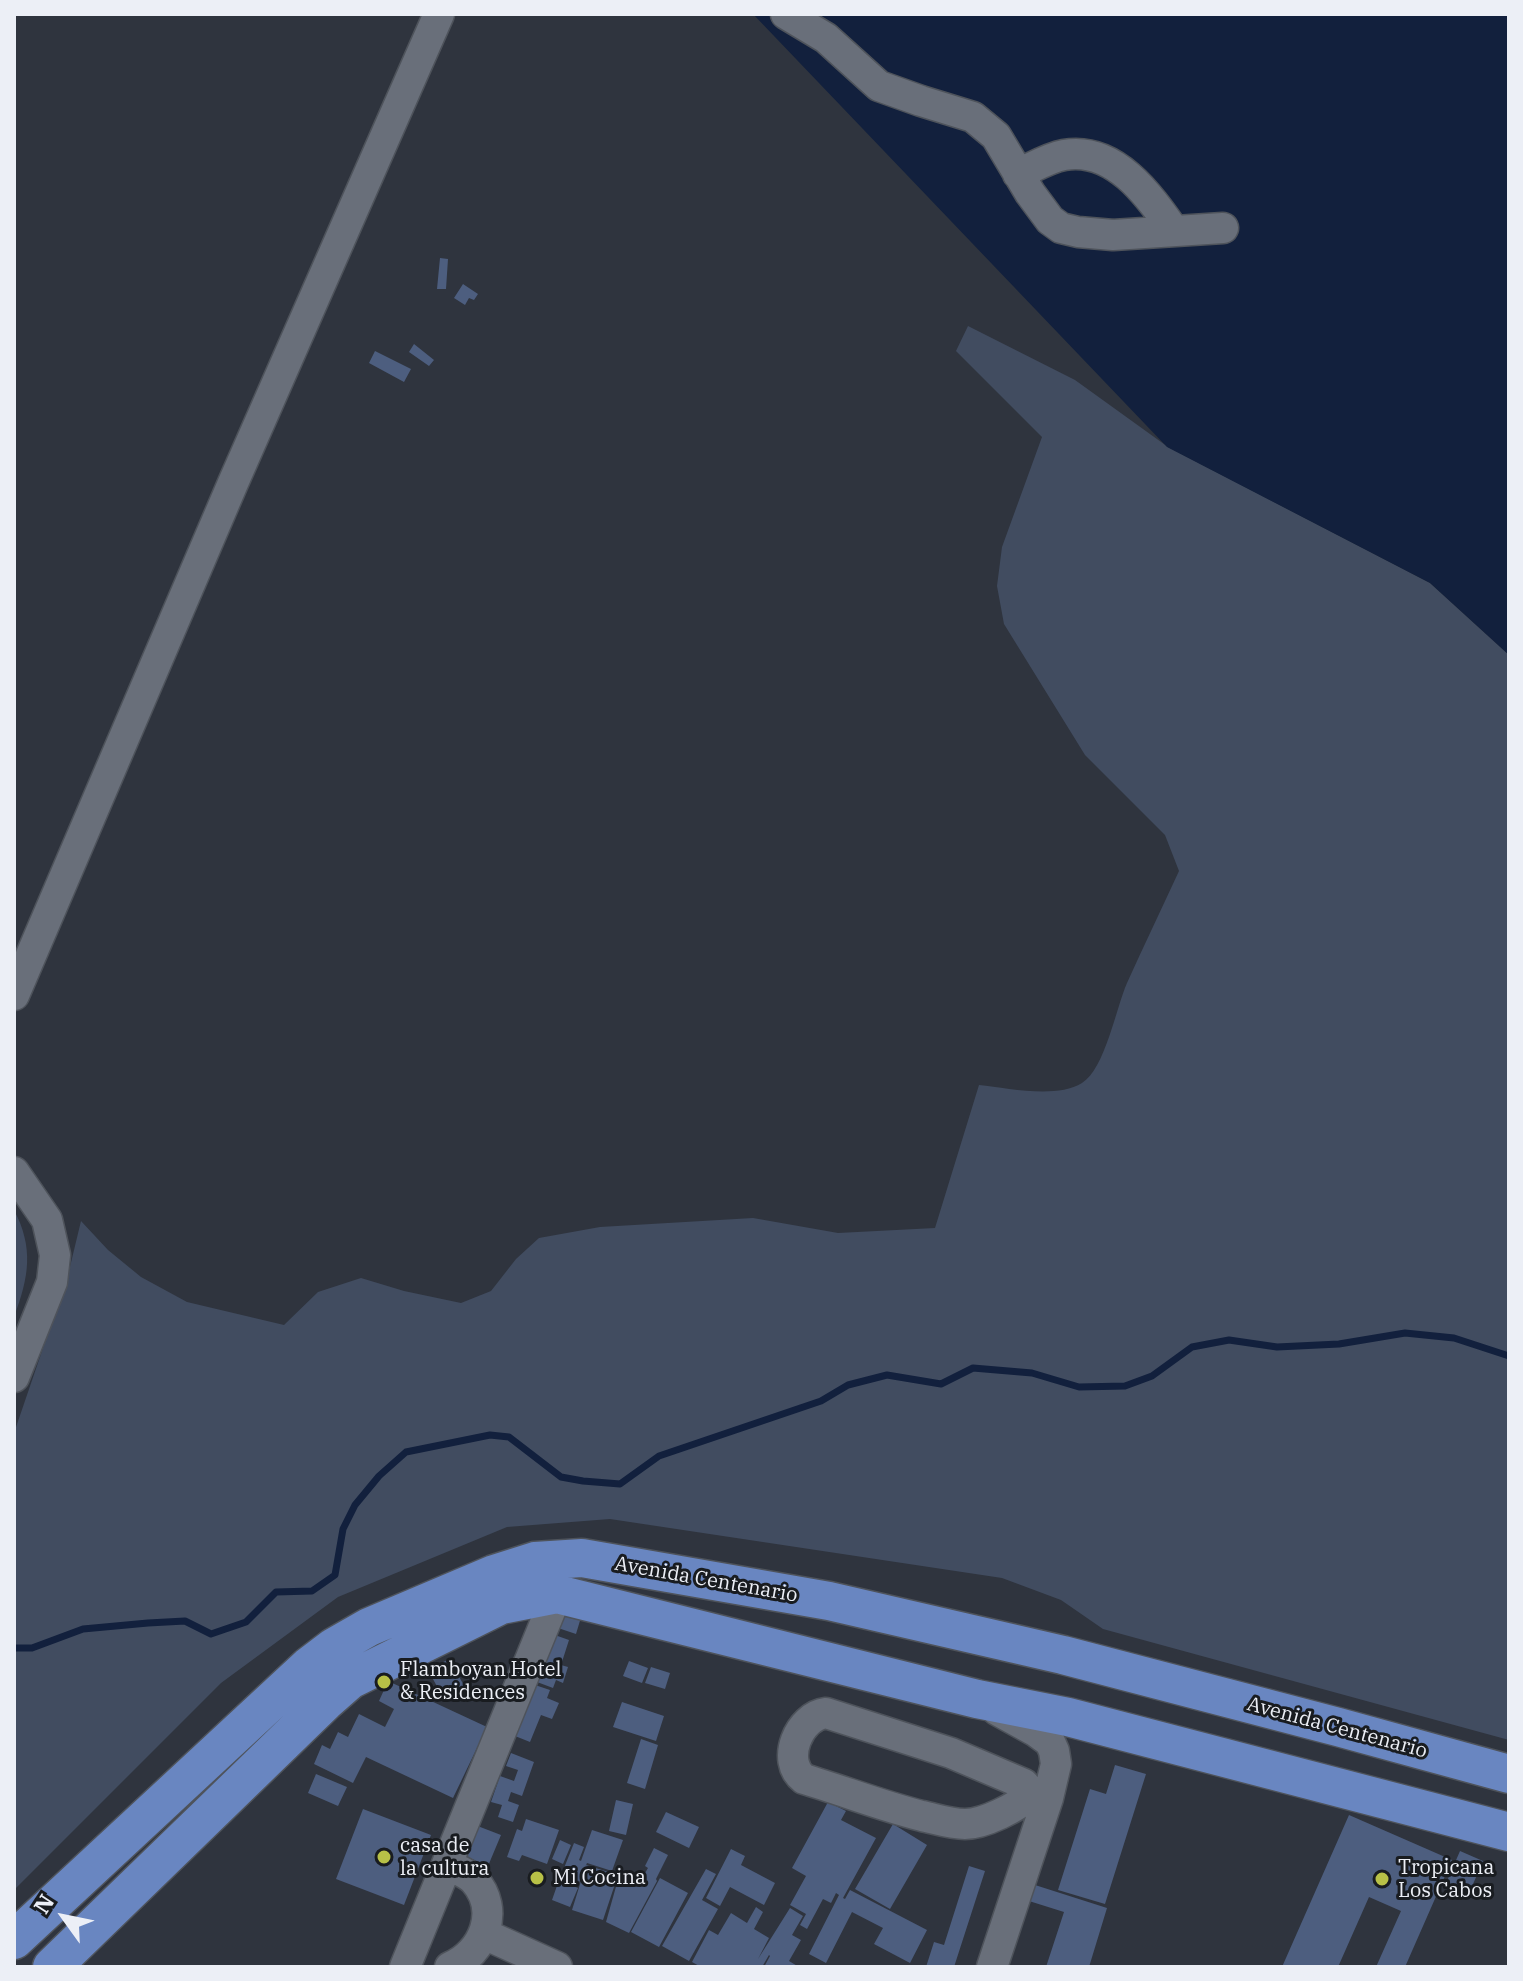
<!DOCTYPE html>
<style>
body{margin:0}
#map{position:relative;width:1523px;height:1981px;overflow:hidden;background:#2f343e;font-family:"IBM Plex Serif",serif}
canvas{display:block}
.frame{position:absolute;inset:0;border:16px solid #eceff6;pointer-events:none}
.north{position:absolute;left:24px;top:1877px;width:80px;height:80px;-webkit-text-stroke:6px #191c20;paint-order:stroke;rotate:303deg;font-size:22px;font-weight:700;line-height:32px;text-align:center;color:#eceff6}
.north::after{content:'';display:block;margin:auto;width:28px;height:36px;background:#eceff6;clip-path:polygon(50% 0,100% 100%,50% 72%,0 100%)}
</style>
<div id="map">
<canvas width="1523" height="1981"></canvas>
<div class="frame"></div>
<div class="north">N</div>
</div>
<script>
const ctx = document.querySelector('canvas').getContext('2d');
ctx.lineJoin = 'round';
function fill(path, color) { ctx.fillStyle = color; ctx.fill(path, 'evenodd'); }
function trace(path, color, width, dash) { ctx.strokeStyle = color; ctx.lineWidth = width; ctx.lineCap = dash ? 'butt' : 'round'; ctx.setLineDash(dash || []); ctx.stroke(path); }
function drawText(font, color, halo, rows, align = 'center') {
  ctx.font = font + ' "IBM Plex Serif",serif'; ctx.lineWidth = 6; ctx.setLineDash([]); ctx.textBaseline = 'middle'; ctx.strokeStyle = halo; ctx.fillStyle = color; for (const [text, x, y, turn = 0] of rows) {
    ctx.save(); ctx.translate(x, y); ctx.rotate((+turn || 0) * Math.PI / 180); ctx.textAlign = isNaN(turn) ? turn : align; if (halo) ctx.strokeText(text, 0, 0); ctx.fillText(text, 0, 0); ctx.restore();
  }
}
fill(new Path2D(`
 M968,326l107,54 93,67 262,136 79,72v1085l-406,-111 -42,-29 -59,-22 -392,-59 -103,8 -169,70 -117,86 -207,207v-457l54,-158 13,-54 27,29 33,27 46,25 97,23 34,-33 43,-14 43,13 57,12 30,-12 25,-32 23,-21 61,-11 153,-9 85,15 97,-5 44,-143c29,3 77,14 103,-2 23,-14 34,-75 45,-100 17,-38 35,-75 52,-112l-14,-36 -80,-80 -81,-131 -7,-38 5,-39 40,-110 -86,-86z
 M14,1210c20,38 15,67 0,107z`), '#414c60');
fill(new Path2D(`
 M753,14h756v641l-79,-72 -263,-136z`), '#12203d');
trace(new Path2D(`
 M14,1648h18l51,-19 65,-6 37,-2 26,13 35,-12 30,-30 36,-1 23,-16 8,-46 12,-24 24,-29 27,-24 84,-17 19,2 52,40 22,4 37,3 39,-28 162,-55 27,-16 39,-10 54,9 32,-16 59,5 47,14 46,-1 27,-10 40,-29 37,-7 48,7 62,-3 66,-11 49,5 55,18`), '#12203d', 7);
fill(new Path2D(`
 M440,258l8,1 -2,30h-9z
 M463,284l15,10 -4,6 -5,-2 -4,7 -11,-7z
 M414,344l20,16 -5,6 -20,-14z
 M375,351l36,18 -7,13 -35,-19z
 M562,1607l20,7 -6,20 -21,-7z
 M552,1634l17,6 -8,25 7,2 -5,16 -7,-3 -3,8 -16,-6z
 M449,1659l17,30 -21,12 -17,-31z
 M629,1661l19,7 -6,15 -19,-7z
 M651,1667l19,6 -5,16 -20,-6z
 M388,1681l99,46 -34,71 -87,-41 -13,26 -39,-19 8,-19 8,4 8,-17 10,5 11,-23 26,13 9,-18 -15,-8z
 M535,1685l15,5 -3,8 12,5 -7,16 -11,-4 -11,27 -15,-6z
 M622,1702l42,14 -8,25 -43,-14z
 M641,1739l17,6 -13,44 -18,-6z
 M511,1753l23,9 -12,34 -11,-4 -3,9 11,4 -6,17 -15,-5 4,-12 -11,-3 9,-26 14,5 4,-11 -12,-4z
 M1115,1765l31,9 -41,130 -47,-14 32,-101 16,5z
 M316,1774l31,13 -9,19 -30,-13z
 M616,1800l17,4 -7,31 -17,-4z
 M828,1802l18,9 -5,9 35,18 -33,60 2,1 5,-9 77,40 -17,33 -36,-19 9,-16 -31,-16 -26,51 -17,-9 30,-59 -3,-2 -5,10 -8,-4 -16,30 -7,-4 6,-11 -16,-9 16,-29 -14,-8z
 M363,1809l68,26 -27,70 -68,-26z
 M666,1812l33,15 -10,21 -33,-16z
 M1349,1815l103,45 -47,107h-29l25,-56 -32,-14 -31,70h-56z
 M526,1819l33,11 -12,34 -25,-9 -3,6 -12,-4 10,-28 5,2z
 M893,1824l34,21 -37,64 -35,-20z
 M475,1825l26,10 -13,31 -25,-11z
 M592,1830l31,10 -11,31 -25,-8 -9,22 -11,-4 1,-5 -6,-3 12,-30 10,4 -5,13 2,1z
 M560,1840l11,5 -8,19 -11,-5z
 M654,1848l14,7 -12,24 1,2 -28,52 -23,-11 15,-53 16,12 5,-9 3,1 3,-5 -3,-2z
 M731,1849l14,7 -4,9 34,18 -11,22 -34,-18 -10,19 -14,-8z
 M1460,1851l23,10 -16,37 -23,-10z
 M586,1865l32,10 -15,45 -31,-10z
 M969,1866l16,5 -31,96h-28l8,-25 10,3z
 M706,1869l10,5 -14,26 16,9 -29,52 -27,-15z
 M660,1878l28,15 -29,54 -28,-15z
 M559,1880l19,8 -8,19 -18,-7z
 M1035,1885l72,23 -18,59h-43l18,-55 -35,-11z
 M756,1907l7,5 -9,17 15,9 -11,21 32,-51 13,8 -11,19 9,5 -12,21 10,6h-35l6,-11 -1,-1 -7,12h-61l-9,-5 17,-32 9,5 13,-22 16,10z`), '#4d5e7f');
const minor = new Path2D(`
 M786,14l40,24 53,48 42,15 52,16 23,19 34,57 20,27 11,8 17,4 35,3 110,-7
 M1018,174c14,-6 30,-16 46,-19 50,-9 85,40 110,76
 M14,995l219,-512 206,-469
 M14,1172l33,48 8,35 -3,27 -38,95
 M1031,1794c-13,13 -47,30 -66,30 -15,0 -29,-5 -43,-8 -40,-10 -78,-25 -118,-37 -24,-18 -5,-63 22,-66l125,40 73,31 7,10 17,4
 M447,1864c9,5 20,9 27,16 27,30 10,73 -24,87
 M484,1934l73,33
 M405,1967l152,-373
 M992,1967l56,-169 8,-34 -2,-13 -4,-9 -15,-11 -38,-21`);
const major = new Path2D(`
 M14,1940l295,-274 25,-19 35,-20 125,-53 41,-13 47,-3 247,43 234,54 275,72 171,47
 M52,1967l273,-265 25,-22 151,-75 56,-11 420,105 91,18 441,115`);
trace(minor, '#4e535b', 33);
trace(major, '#4e535b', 41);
trace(minor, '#696f7a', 30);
trace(major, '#6986c1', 38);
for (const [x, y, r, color] of [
 [384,1682,8,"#b8c147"],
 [384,1857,8,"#b8c147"],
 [537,1878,8,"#b8c147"],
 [1382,1879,8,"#b8c147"]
]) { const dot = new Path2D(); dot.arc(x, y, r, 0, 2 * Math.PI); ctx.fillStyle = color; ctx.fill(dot); trace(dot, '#191c20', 3); }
drawText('20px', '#eceff6', '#191c20', [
 ["Avenida Centenario",706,1580,10],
 ["Avenida Centenario",1337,1728,15]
]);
drawText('20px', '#eceff6', '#191c20', [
 ["Flamboyan Hotel",400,1670],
 ["& Residences",400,1693],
 ["casa de",400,1846],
 ["la cultura",400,1869],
 ["Tropicana",1398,1868],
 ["Los Cabos",1398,1891],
 ["Mi Cocina",553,1878]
], 'left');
</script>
